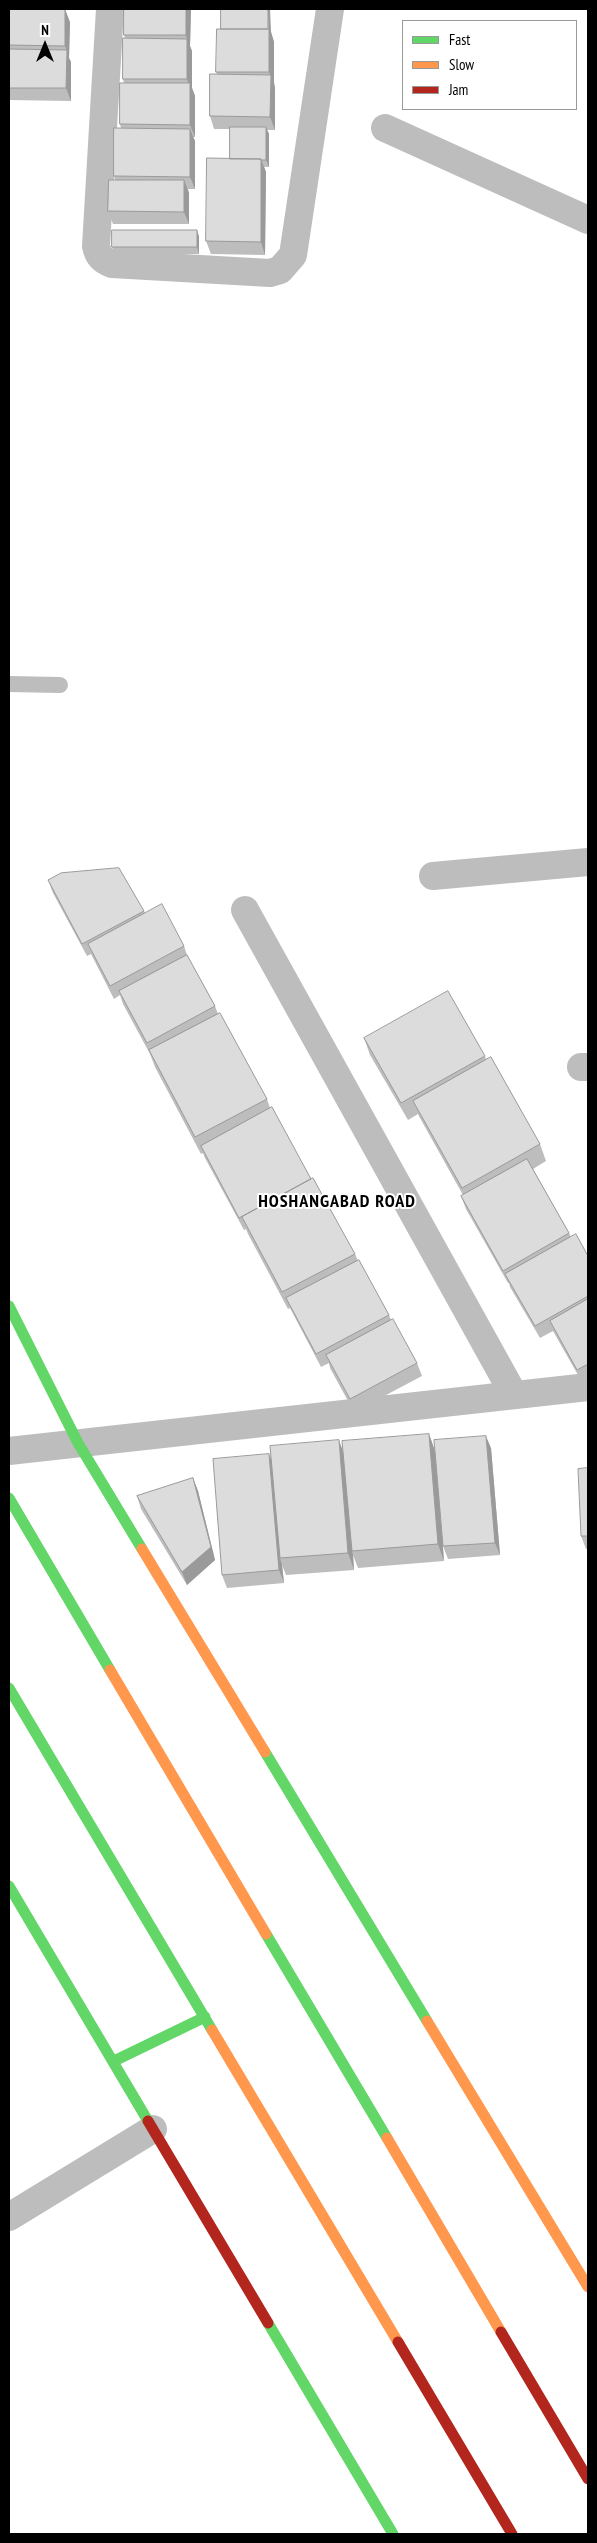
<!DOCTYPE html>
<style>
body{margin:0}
#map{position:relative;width:597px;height:2543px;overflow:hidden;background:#fff;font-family:"PT Sans Narrow",sans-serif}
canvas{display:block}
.frame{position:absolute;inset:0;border:10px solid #000;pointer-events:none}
.legend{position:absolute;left:402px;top:20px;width:175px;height:90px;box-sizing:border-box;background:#fff;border:1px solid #999;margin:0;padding:6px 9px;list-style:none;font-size:15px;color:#000}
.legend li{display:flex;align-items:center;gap:10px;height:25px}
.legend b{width:25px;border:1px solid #999}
.north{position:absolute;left:20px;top:20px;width:50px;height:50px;-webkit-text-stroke:4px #fff;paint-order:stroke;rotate:0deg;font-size:14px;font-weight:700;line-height:20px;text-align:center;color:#000}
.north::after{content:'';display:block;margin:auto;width:18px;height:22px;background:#000;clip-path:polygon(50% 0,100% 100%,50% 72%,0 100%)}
</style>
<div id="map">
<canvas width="597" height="2543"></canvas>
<div class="frame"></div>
<ul class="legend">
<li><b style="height:6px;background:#63d668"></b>Fast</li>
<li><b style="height:6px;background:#ff974d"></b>Slow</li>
<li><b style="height:6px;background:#b3261e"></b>Jam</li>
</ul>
<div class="north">N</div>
</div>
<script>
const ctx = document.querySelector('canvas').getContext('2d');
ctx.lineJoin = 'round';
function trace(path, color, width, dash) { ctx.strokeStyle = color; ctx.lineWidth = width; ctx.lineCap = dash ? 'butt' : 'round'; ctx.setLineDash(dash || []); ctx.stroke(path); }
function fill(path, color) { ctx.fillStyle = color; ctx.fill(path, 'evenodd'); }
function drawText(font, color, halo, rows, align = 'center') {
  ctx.font = font + ' "PT Sans Narrow",sans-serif'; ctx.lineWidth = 4; ctx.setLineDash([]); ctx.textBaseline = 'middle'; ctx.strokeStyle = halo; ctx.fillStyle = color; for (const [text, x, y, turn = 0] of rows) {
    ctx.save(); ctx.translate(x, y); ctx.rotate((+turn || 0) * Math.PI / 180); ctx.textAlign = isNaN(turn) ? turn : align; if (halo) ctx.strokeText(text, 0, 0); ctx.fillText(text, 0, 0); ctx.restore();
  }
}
trace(new Path2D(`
 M9,684l51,1`), '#bdbdbd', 16);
trace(new Path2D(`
 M110,9l-14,237c2,10 6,14 16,18l158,9 10,-3 13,-15 37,-246
 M385,128l203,92
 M433,876l155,-14
 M245,910l269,485
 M581,1067h7
 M9,1451l579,-64
 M9,2217l144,-88`), '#bdbdbd', 28);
trace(new Path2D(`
 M9,1306l69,137 64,106
 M9,1498l101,172
 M9,1688l203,342
 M265,1752l162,269
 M9,1886l139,235
 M266,1934l121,204
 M114,2061l91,-44
 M268,2323l125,211`), '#63d668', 11);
trace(new Path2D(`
 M142,1549l123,203
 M110,1670l156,264
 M427,2021l161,266
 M212,2030l186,312
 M387,2138l114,194`), '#ff974d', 11);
trace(new Path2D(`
 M148,2121l120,202
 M501,2332l87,147
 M398,2342l114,192`), '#b3261e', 11);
fill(new Path2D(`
 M9,9l61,13 -1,36 2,4v39l-62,-1z
 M191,9l-1,37 2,5v37l3,8v41h-2l2,4v48h-7l1,4v31h-76l-5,-13 7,-31 -1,-4 7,-48 -1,-4 4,-41 -1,-4 2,-41 -1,-3z
 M221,29l50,3 3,10v41l1,5v42h-8l2,4v33h-5l2,5 -1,83 -54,-1 -5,-13 24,-82v-30h-16l-4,-13 7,-42 -1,-2z
 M197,230l2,7v17h-84l-3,-7z
 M48,880l96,31 1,2 39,33 3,9 28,51 3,8 49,85 3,9 41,71 44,75 3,7 31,54 2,5 26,43 5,13 -68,36 -24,-44 -1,-5 -8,4 -31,-59 -2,1 -40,-75 -2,-5 -2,1 -39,-72 -2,-5 -2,1 -46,-87 -5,-13 -27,-50 -3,-9 -6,4 -23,-45 -4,2 -34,-63z
 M364,1038l121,18 1,4 54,84 6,17 -13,8 36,64 2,4 17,19v123l-6,3 -29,-51 -13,7 -30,-51 -1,-4h-1l-42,-74 -5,-13 2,-1 -43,-77 -2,-4 -10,6 -38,-65z
 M429,1434l6,17 56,-3 9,107 -52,4 -5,-13 -4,-49 5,64 -86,7 -5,-13 1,15 -68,5 -4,-10 2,18 -57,5 -5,-13 47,-121 3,6 71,-7z
 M588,1468v81h-2l-5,-13z
 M193,1478l5,13 17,69 -28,25 -46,-76 -4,-13z`), '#bdbdbd');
fill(new Path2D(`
 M65,9l5,13 -1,36 2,4v39l-5,-13 1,-37 -2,-5z
 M186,9h5l-1,37 2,5v37l3,8v41l-5,-12v-37l-3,-9v-39l-1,-5z
 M268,9h2l1,23 3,10v41l1,5v42l-5,-13 1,-40 -2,-5z
 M266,127l3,7v33l-3,-7z
 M190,129l5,12v48l-5,-12z
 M261,159l5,13 -1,83 -4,-13z
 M184,180l5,13v31l-5,-12z
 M197,230l2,7v17l-2,-7z
 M429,1434l6,17 9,110 -6,-17z
 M486,1436l5,12 9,107 -5,-12z
 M339,1440l6,17 7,94 1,4 1,15 -6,-17z
 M269,1454l5,13 6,91 2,7 2,18 -5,-13z
 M193,1478l5,13 17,69 -28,25 -5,-13z`), '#9a9a9a');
const building = new Path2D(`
 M9,9h56v37l-56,-1z
 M124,9h62v26h-62z
 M221,9h47v20h-47z
 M217,29h52v43h-53z
 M123,38l64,1v40h-64z
 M9,49l58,1 -1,38h-57z
 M210,74l61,1 -1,42 -60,-1z
 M120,83h70v42l-70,-1z
 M230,127h36v33h-5v-1h-31z
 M114,128l76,1v48l-76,-1z
 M207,158l54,1v83l-55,-1z
 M109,180h75v32l-76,-1z
 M112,230h85v17h-85z
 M119,868l25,43 -62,33 -34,-64 13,-7z
 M162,904l22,42 -74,40 -22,-42z
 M187,955l28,51 -68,37 -28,-52z
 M448,991l37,65 -84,47 -37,-65z
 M220,1013l47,86 -72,38 -46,-87z
 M491,1057l49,87 -78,44 -49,-87z
 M272,1107l39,72 -72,39 -38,-72z
 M527,1159l42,74 -66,38 -42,-75z
 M313,1178l42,76 -73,38 -40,-75z
 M576,1234l12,22v40l-53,30 -30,-52z
 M359,1260l30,55 -73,39 -30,-56z
 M588,1299v65l-11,6 -27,-49z
 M393,1319l24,44 -67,36 -24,-44z
 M429,1434l9,110 -86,7 -10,-110z
 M486,1436l9,107 -52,3 -9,-106z
 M339,1440l9,113 -68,5 -10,-112z
 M269,1454l10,116 -57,5 -9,-116z
 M588,1468v68h-7l-3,-67z
 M193,1478l18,69 -29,25 -45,-76z`);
fill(building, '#dcdcdc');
trace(building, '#9a9a9a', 1);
ctx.letterSpacing = '1px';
drawText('bold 18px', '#000', '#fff', [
 ["HOSHANGABAD ROAD",337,1202]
]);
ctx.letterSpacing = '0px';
</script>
